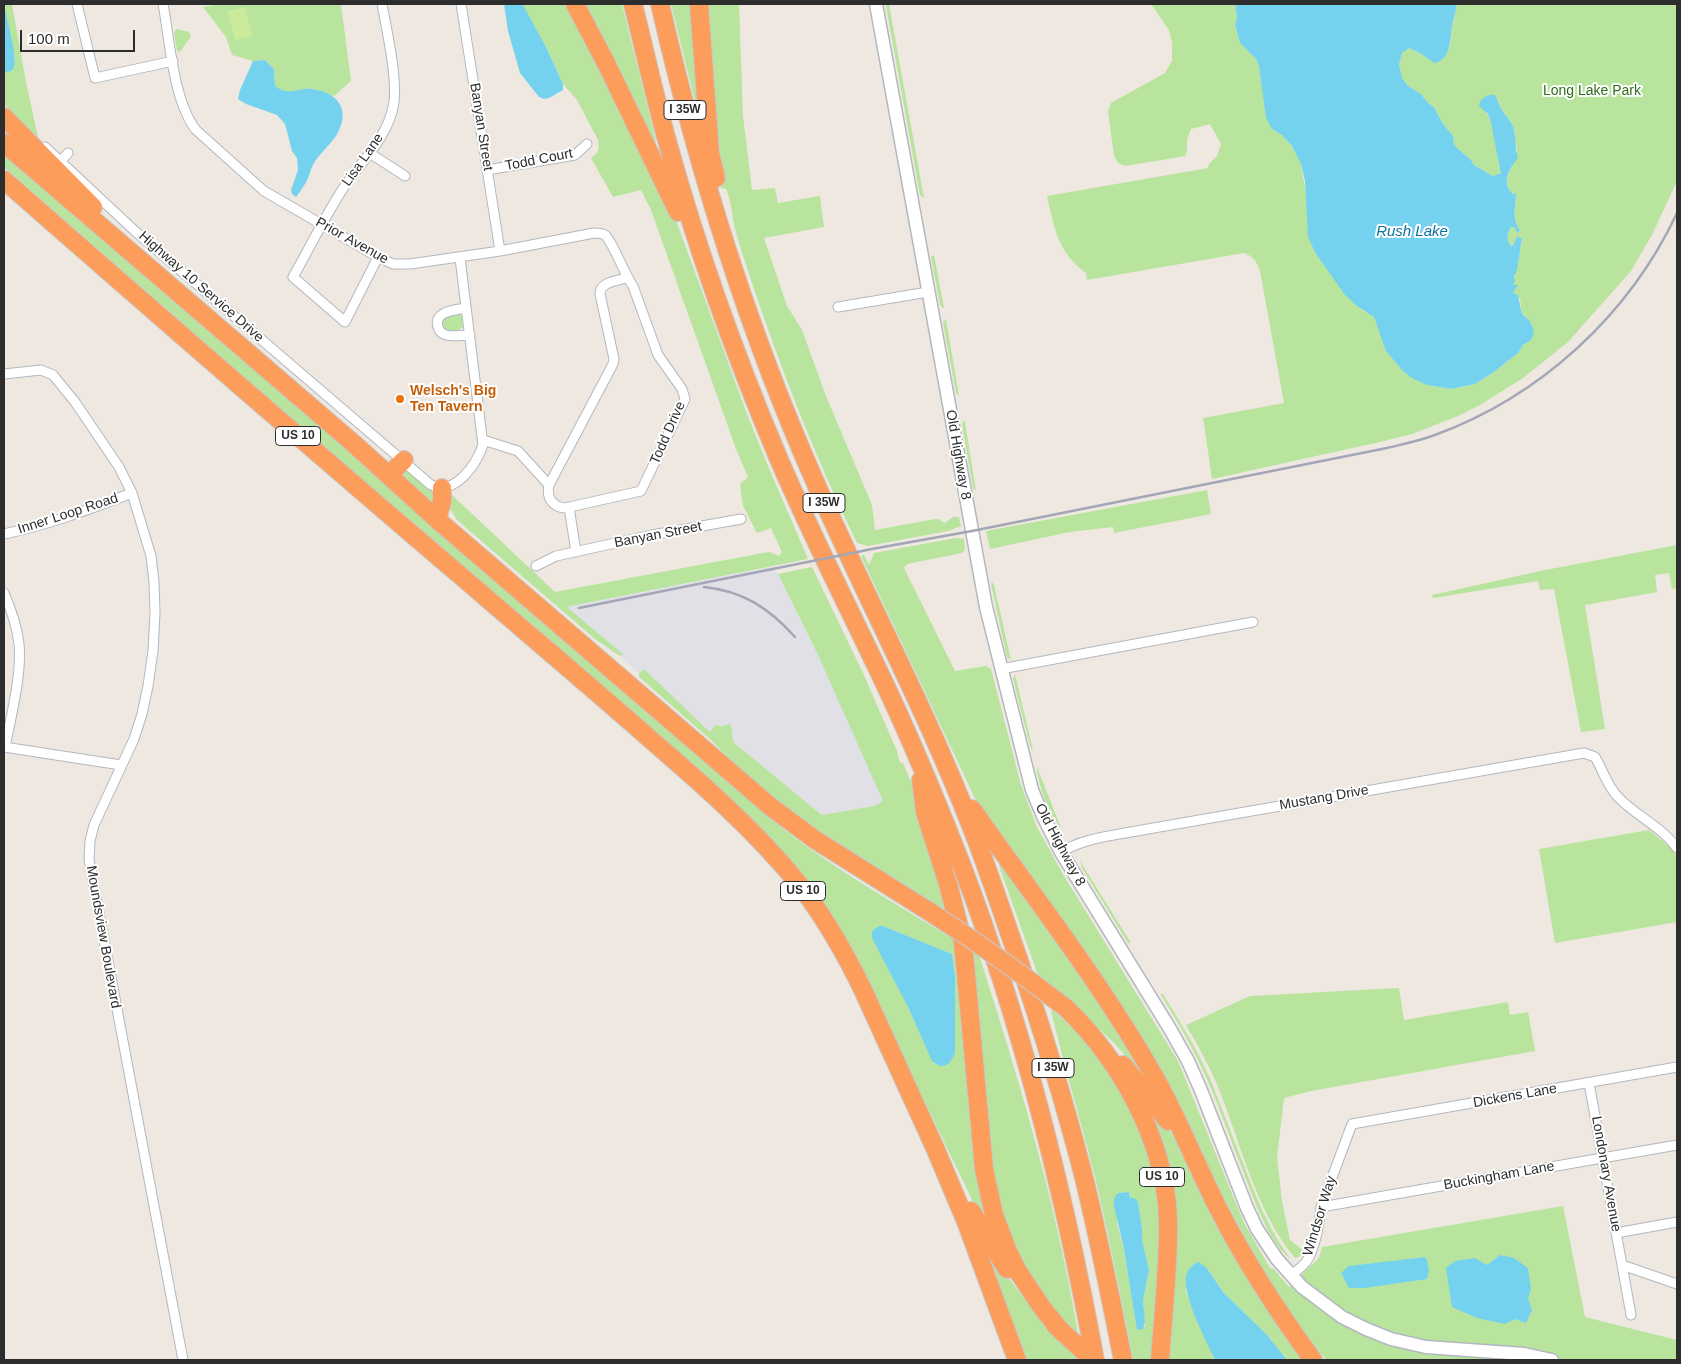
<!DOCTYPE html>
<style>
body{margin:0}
#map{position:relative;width:1681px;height:1364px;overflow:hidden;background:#eee8e0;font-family:Arial,sans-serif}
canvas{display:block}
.frame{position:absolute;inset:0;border:5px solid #2d2d2d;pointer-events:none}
.scale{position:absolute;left:20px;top:30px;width:115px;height:22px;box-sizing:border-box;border:2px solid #2d2d2d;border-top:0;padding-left:6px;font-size:15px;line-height:18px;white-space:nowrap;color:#2d2d2d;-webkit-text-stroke:4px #fff;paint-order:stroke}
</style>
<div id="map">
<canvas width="1681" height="1364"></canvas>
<div class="frame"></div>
<div class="scale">100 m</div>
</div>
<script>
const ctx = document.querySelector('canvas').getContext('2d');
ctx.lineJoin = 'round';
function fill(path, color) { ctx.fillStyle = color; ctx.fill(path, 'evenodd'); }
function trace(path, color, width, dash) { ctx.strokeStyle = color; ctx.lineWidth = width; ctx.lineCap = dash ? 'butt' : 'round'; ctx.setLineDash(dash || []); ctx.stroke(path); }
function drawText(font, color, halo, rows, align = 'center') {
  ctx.font = font + ' Arial,sans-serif'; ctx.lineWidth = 4; ctx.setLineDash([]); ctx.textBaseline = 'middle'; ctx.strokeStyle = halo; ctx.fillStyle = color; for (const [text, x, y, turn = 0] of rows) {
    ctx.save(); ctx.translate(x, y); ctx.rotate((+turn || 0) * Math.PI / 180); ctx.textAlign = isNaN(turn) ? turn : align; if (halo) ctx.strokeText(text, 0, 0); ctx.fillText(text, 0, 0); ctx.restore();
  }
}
fill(new Path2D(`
 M774,566l44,89 66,146 -10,5 -52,9 -89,-73 -5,-16 -13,-1 -5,7 -66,-62 -5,3 -19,-17 2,-2 -55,-46 4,-2z`), '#e2e0e7');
fill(new Path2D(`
 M4,4h8l14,78 12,55 -34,-33v-31l11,-15z
 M220,4h121l10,77 -17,15c-7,-2 -16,-7 -23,-7 -15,0 -22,7 -36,-3l-1,-17 -9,-9 -12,1 -21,-6 -6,-18 -23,-30z
 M522,4h44l104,200 77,210 21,52 40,93 -237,47 -3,2 55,46 -3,2 -25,-17 -138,-119 -9,-14v-8l4,-3 103,97 208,-39 6,-1 10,4 3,-4 -11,-24 -14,5 -14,-27 -3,-22 8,-7 -12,-28 -85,-239 -10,-20 -28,7 -22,-39c7,-4 9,-9 7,-18l-21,-40 -14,-16 -17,-37z
 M581,4h41l34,137 -7,2z
 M671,4h24l4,114z
 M703,4h36l4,112 9,74 23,-2 3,15 42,-7 4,31 -60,11 23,68 15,24 24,66 46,109 3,25 60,-11h3l7,4 8,-6h6l2,9 -13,5 -80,15 -11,-3c-41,-84 -75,-171 -105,-260 -6,-19 -13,-38 -18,-58 -2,-12 -3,-24 -8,-36l-5,-1 -6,-30z
 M888,4h1l35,194 -4,-3 -34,-189z
 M1151,4h84l2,14 -2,8 5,17 16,16 3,7 2,13 11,50 10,6 10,11 9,18 15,90 47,57 7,2 4,4 5,12 48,56 24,4 24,-5 19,-12 24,-19 5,-8 8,-5 -2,-20 -7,-6 -2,-15 -7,-6 4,-6 -4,-2 9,-44h-6l-5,5c-5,-6 -4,-13 0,-19l3,-1 4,6 2,-2c-9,-12 -4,-22 -4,-36l-5,-1c-11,-15 5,-28 6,-43 0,-5 -2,-8 -3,-12 0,-2 1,-5 0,-8 -1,-8 -8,-13 -12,-20 -2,-3 -3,-7 -4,-11l-15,9c12,13 14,43 17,61l1,4 -8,3 -19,-11 -3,-5 -15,-13 -2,-3 -1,-8 -10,-12 -9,-17 -6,-4 -7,-9 -13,-8 -6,-8 -3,-13 3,-12 3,-3 4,-2 11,5 14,10 16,-17 2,-18 5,-24h220v177l-25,54 -21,36 -63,71 -45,36 -43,27 -22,11 -46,18 -32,8 -168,37 -9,-61 81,-15 -24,-132c-3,-9 -7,-15 -16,-18l-157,27 -1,-7c-28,-20 -32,-46 -39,-77l161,-28 1,-4 8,-8 4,-12 -11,-20 -19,5 -4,11v11l-2,5 -60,10 -7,-3 -4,-7 -6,-45 3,-8 54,-30 7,-12v-18l-3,-13z
 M177,29l12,3 2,4 -11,16 -3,-1 -3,-19z
 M4,152l196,169 582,507c55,43 116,77 176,114l27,253 2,36 -115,-239 -60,-101 -371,-342 -437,-382zM883,926l69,28 3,22v77l-21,11 -26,-57z
 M934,255l10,53h-1l-3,-3 -9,-48z
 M457,314l5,2 1,11c-9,8 -24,5 -19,-9l3,-2z
 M946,319l13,77 -3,-3 -13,-71z
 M964,420l1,2 11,69 -3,-3 -11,-64z
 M409,468l27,28 -1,8 -38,-32z
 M1207,490l4,24 -97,19 -1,-6 -43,5 -80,17 -4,-18z
 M956,538l8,1 1,11 -3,3 -55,11 -3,4 1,2 50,101 31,-5 5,3 30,116 16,42 27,49 114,185 66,162 26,45 4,1 15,18 30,-29 3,-11 241,-41 22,111 92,23v20h-351l-40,-51 -21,-34 -68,-127 -219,-343 -117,-249 3,-1 5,10 5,-12z
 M1677,545v43l-5,1 -3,-16 -14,2 2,17 -72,13 20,124 -24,3 -27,-143 -14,1 -2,-9 -105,17 -1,-3 108,-24z
 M812,567l51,106 34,78 3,12h3l8,19 40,134 -139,-85 -66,-55 -35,-36 -72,-63v-4l5,-4 66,63 5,-7 7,1 9,-2 2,18 89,73 52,-9 9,-5 -65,-146 -40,-81z
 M992,582l2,3 17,75 -4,-3 -16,-73z
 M1015,674l16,68 2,10 -3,-6 -17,-67z
 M1037,767l24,61c-10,-10 -25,-48 -24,-61z
 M1649,830l22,18 6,8v66l-122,21 -16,-94z
 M1080,861l51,82h-3l-46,-75z
 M1005,863l60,82 94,152 -17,-23 -30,-33 -32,-30 -42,-36 -39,-109z
 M966,946l13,9c40,125 78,250 99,379l-20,-18 -25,-31 -36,-73z
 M1399,988l5,32 104,-18 2,13 18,-3 7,39 -224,40 -27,7 -7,60 5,43 8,39 15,12 -4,4 -6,2c-41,-49 -55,-120 -80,-178 -8,-19 -19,-37 -29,-55l64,-29z
 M1161,994h2c17,28 35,56 48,87 11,27 21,55 32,82 13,34 26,68 48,96 -22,-15 -40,-66 -49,-91 -12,-29 -22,-60 -35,-89 -13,-29 -29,-57 -46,-84z
 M1053,1010l30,29 26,32 24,42 17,45 5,24 5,36 -5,142h-22c-12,-62 -24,-125 -39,-187 -14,-54 -30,-108 -43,-162zM1129,1192l2,6 6,2 5,29v11l7,30 -6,31 2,25h-8l-13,-77 -7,-25 1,-31z
 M1144,1093l32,47 128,220h-17l-20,-25 -44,-43 -17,-25 -21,23 30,70h-46l3,-49 -19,-188z
 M991,1255l33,43 59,62h-57l-39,-103z`), '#b8e49e');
fill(new Path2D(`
 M245,7l7,29 -17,4 -8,-29z`), '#cbeb9a');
fill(new Path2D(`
 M4,4c2,12 14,54 10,63 -1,4 -6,5 -10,6z
 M504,4h18l1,1 23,42 17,37v6l-14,8 -5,1 -5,-2 -19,-24 -12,-42z
 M1235,4h222c-1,8 -4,15 -5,23 -2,13 -1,33 -18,36l-14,-10 -11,-5 -7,5 -3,12 3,13 6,8 13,8 7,9 6,4 9,17 10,12 1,8 2,3 15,13 3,5 19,11 8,-3 -1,-4 -9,-46 -3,-9 -9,-8c1,-8 9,-12 16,-11 3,5 4,10 7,15 4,7 11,12 12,20 2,10 1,19 4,28 -9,10 -17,26 -5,36l3,-1c0,14 -5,25 4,37l-2,3 -4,-6h-3c-4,6 -5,13 0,19l2,-1 4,-8 5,1 -5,32 -3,7 1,4 -2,4h5l-5,8 5,2 4,19 7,6 4,8 1,5 -3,7 -8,5 -5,8 -24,19 -19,12 -24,5 -24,-4 -15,-7 -9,-7 -17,-20 -12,-34 -17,-11 -12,-11 -29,-41 -8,-17 -3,-56 -4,-17 -9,-18 -10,-11 -10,-6 -6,-11 -7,-52 -3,-7 -16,-16 -5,-18 2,-7z
 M265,60l9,9 1,17c16,11 22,1 37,3 28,4 39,22 24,47 -6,9 -16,17 -22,27 -4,7 -5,15 -9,21 -3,5 -6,9 -9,13l-4,-3 -1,-4 7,-20 -1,-12 -5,-7 -7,-27 -8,-9 -31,-11 -8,-5 2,-9 13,-29z
 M879,926h4l69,28 3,22v77c-5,12 -12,18 -23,8l-24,-54 -36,-69v-7z
 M1129,1192l1,5 6,2 2,3 4,27v11l7,30 -6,31 2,21 -2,7 -6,1 -13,-81 -10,-43v-7l4,-6z
 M1500,1255l14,3 14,10 3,21 -3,10 4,11 -6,13 -11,-4 -10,5 -28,-6 -25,-11 -6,-39 9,-7 20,-3 12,7z
 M1426,1257l3,13 -2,9 -62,9h-16l-8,-15 8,-7z
 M1198,1262l8,5 17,25 44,43 20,25h-72c-8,-18 -36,-70 -28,-87 3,-6 6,-8 11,-11z`), '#75d2ef');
const street = new Path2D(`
 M77,4l18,74 78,-17
 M163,4c7,37 10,96 33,126l68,61 114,66 15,7h17l90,-13 94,-18c4,0 8,0 11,2 8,7 19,39 28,51l25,69 24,34 3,10 -44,92 -76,17c-12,-1 -19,-10 -16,-23l64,-121 1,-5 -14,-65c0,-12 16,-13 26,-16
 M461,4l39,247
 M45,147l91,85 295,253c24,11 45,-20 52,-40l-23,-187
 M371,154l34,22
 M61,161l7,-8
 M487,170l88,-15 12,-11
 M378,257l-33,65 -52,-45c17,-30 32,-61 51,-90 18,-27 45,-50 50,-85 3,-27 -7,-70 -12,-98
 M838,307l90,-15
 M466,308c-10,2 -33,3 -28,19 1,4 4,7 8,8 7,2 16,0 24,0
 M4,374l37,-4 12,5 22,27 44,65 13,26 19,63 3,26 1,31 -2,38 -5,35 -6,28 -8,25 -40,86 -4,16 -1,19 94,500
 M483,440l35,11 31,34
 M569,507l7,45
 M4,534c44,-9 86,-25 128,-41
 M536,566l20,-10 96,-21 89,-16
 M4,593c7,16 13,33 15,51 3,30 -8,73 -14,103
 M1001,669l252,-47
 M4,747l117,18
 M1061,852c20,-12 42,-15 64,-19l459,-80 11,4c8,13 12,29 23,40 18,19 44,30 59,51
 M1589,1083l33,182
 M1321,1207l356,-62
 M1616,1233l61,-11
 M1292,1275c4,-4 10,-8 14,-13 9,-12 14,-41 15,-55l31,-83 325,-57
 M1631,1315l-9,-50 55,19`);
const secondary = new Path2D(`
 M876,4l110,603 46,183 11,26 18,36 109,177 18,32 12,27 47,120 10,21 20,30 25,28 40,30 24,12 25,10 35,8 98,7 28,6`);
const highway = new Path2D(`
 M575,4l32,61 71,147
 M633,4c11,44 21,89 33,133 30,109 68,216 112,320 34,80 74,157 111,236 26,56 50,114 73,173 61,160 102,326 133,494
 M660,4c37,162 86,321 153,473 51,117 112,230 158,349 17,43 31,86 46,129 24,71 46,142 65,215 16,63 28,126 41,190
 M699,4l11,149 6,25
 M4,117l89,90
 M4,143l349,300 88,80 330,284 43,32 116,73
 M4,180c154,135 308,269 464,402 60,52 121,103 181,156 52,45 105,91 149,145 26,33 47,70 65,107l72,158 30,71 52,141
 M389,475l15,-15
 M437,519l5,-17v-14
 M921,780l4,32 23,72 15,58 21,227 10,46 13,34 10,21 26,39 19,23
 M972,809c61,87 128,172 181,265 25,44 43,91 66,136 27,53 59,102 94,150
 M1066,1008c55,53 100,134 102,212 1,46 -5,94 -8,140
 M1123,1065l45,56
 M971,1211l36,58
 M1055,1325l38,35`);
trace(street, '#b3b7c0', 11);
trace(secondary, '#b3b7c0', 15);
trace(highway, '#c8c8c8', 20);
trace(street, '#fff', 9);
trace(secondary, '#fff', 12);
trace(highway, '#fd9d5c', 18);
trace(new Path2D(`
 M704,587c39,4 65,21 91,50
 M579,608l293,-59 100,-18 415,-83c16,-4 32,-7 48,-13 106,-39 194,-120 242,-222`), '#a3a6b7', 2.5);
const highwayBridge = new Path2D(`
 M930,912c47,30 92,62 136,96`);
trace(highwayBridge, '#c8c8c8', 20, []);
trace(highwayBridge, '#fd9d5c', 18);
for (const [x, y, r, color] of [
 [400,399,5,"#e8710a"]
]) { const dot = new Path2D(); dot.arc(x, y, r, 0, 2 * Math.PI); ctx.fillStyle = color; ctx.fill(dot); trace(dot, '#fff', 2); }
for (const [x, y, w] of [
 [685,110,42],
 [298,436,45],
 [824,503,42],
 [803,891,45],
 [1053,1068,42],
 [1162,1177,45]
]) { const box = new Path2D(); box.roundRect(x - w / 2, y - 9.5, w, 19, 4); ctx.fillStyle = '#fff'; ctx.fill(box); trace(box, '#2d2d2d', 1); }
drawText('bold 12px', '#2d2d2d', null, [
 ["I 35W",685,110],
 ["US 10",298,436],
 ["I 35W",824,503],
 ["US 10",803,891],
 ["I 35W",1053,1068],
 ["US 10",1162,1177]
]);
drawText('14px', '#2f6c1c', '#fff', [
 ["Long Lake Park",1592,91]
]);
drawText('14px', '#2d2d2d', '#fff', [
 ["Banyan Street",481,127,81],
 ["Lisa Lane",363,160,-55],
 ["Todd Court",539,160,-11],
 ["Prior Avenue",352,241,29],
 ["Highway 10 Service Drive",201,287,41],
 ["Todd Drive",668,433,-66],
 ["Old Highway 8",958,455,80],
 ["Inner Loop Road",68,514,-18],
 ["Banyan Street",658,535,-11],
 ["Mustang Drive",1324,798,-10],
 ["Old Highway 8",1060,845,62],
 ["Moundsview Boulevard",103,937,80],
 ["Dickens Lane",1515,1096,-10],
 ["Londonary Avenue",1606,1174,80],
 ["Buckingham Lane",1499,1176,-10],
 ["Windsor Way",1320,1216,-73]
]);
drawText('bold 14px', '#c56008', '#fff', [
 ["Welsch's Big",410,391],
 ["Ten Tavern",410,407]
], 'left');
drawText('italic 15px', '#0e73a1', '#fff', [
 ["Rush Lake",1412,232]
]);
</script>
